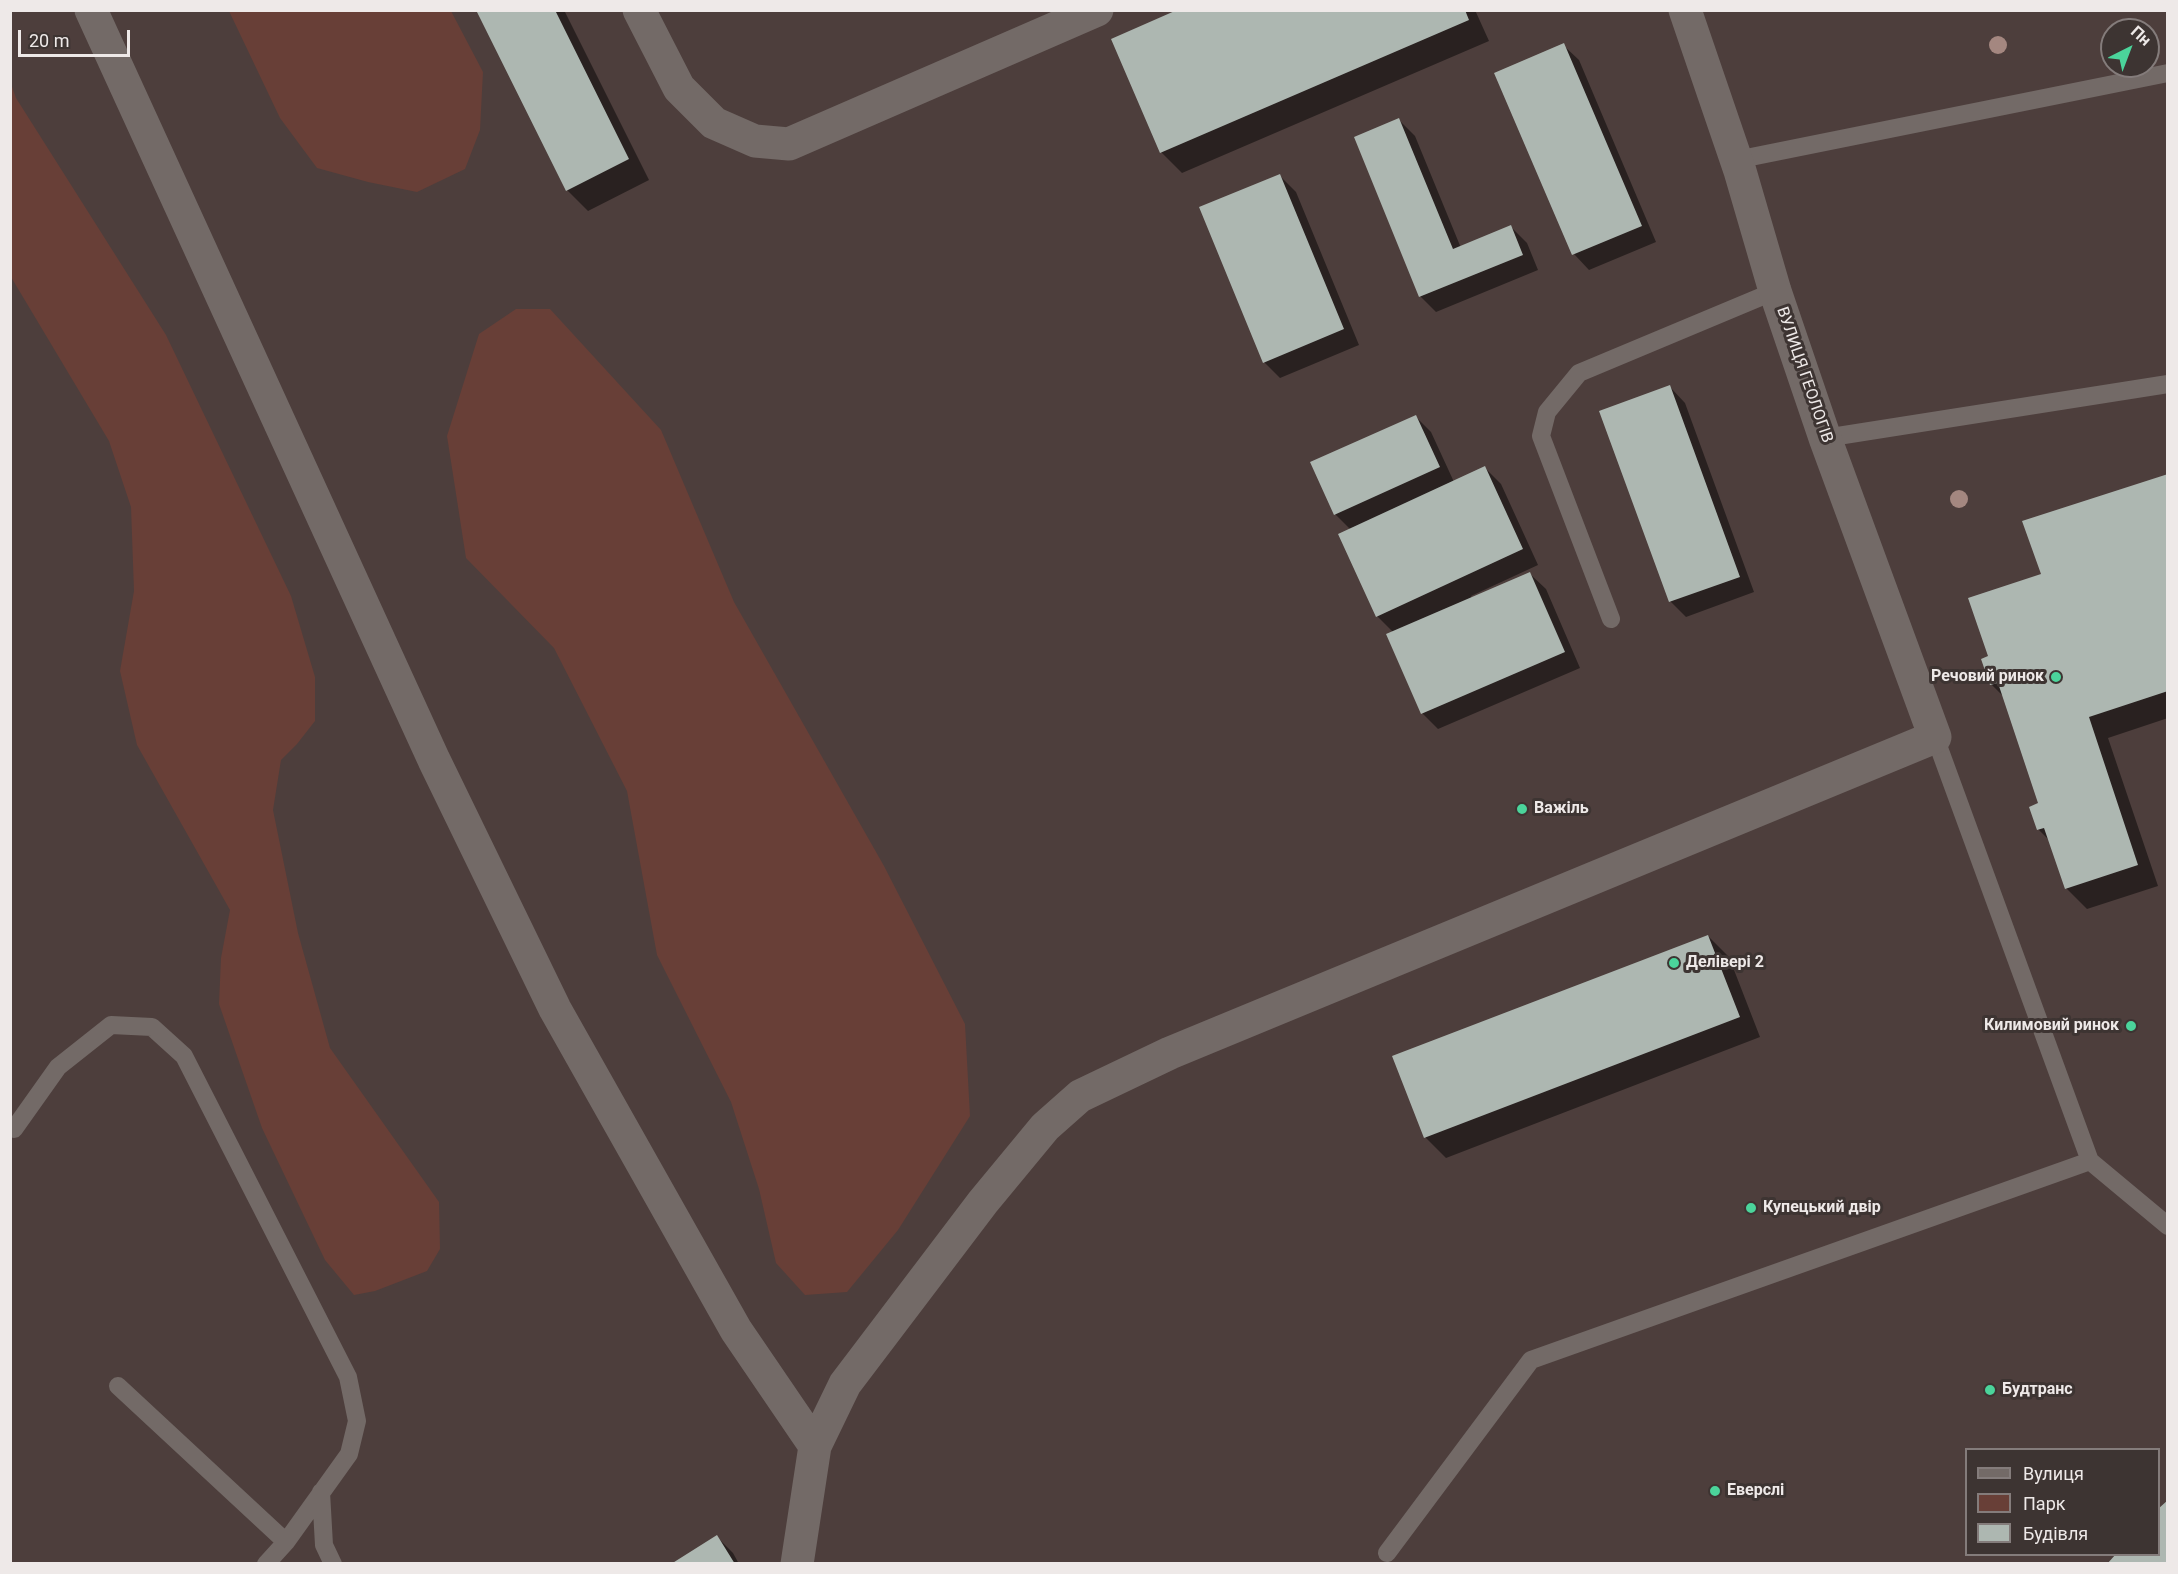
<!DOCTYPE html>
<meta charset="utf-8">
<style>
body{margin:0}
#map{position:relative;width:2178px;height:1574px;overflow:hidden;background:#3d3432;font-family:Roboto,sans-serif}
canvas{display:block}
.frame{position:absolute;inset:0;border:12px solid #eee9e8;pointer-events:none}
.legend{position:absolute;left:1965px;top:1448px;width:195px;height:108px;box-sizing:border-box;background:#3d3432;border:2px solid #847c7b;margin:0;padding:8px 10px;list-style:none;font-size:18px;color:#eee9e8}
.legend li{display:flex;align-items:center;gap:12px;height:30px}
.legend b{width:30px;border:2px solid #847c7b}
.north{position:absolute;left:2100px;top:18px;width:60px;height:60px;box-sizing:border-box;background:#3d3432;border:2px solid #847c7b;border-radius:50%;rotate:42deg;font-size:16px;font-weight:700;line-height:24px;text-align:center;color:#eee9e8}
.north::after{content:'';display:block;margin:auto;width:21px;height:27px;background:#4bd49b;clip-path:polygon(50% 0,100% 100%,50% 72%,0 100%)}
.scale{position:absolute;left:18px;top:30px;width:112px;height:27px;box-sizing:border-box;border:3px solid #eee9e8;border-top:0;padding-left:8px;font-size:18px;line-height:21px;white-space:nowrap;color:#eee9e8;-webkit-text-stroke:4px #3d3432;paint-order:stroke}
</style>
<div id="map">
<canvas width="2178" height="1574"></canvas>
<div class="frame"></div>
<ul class="legend">
<li><b style="height:8px;background:#736a67"></b>Вулиця</li>
<li><b style="height:16px;background:#683f37"></b>Парк</li>
<li><b style="height:16px;background:#adb7b1"></b>Будівля</li>
</ul>
<div class="north">Пн</div>
<div class="scale">20 m</div>
</div>
<script>
const ctx = document.querySelector('canvas').getContext('2d');
ctx.lineJoin = 'round';
function fill(path, color) { ctx.fillStyle = color; ctx.fill(path, 'evenodd'); }
function trace(path, color, width, dash) { ctx.strokeStyle = color; ctx.lineWidth = width; ctx.lineCap = dash ? 'butt' : 'round'; ctx.setLineDash(dash || []); ctx.stroke(path); }
function drawText(font, color, halo, rows, align = 'center') {
  ctx.font = font + ' Roboto,sans-serif'; ctx.lineWidth = 6; ctx.setLineDash([]); ctx.textBaseline = 'middle'; ctx.strokeStyle = halo; ctx.fillStyle = color; for (const [text, x, y, turn = 0] of rows) {
    ctx.save(); ctx.translate(x, y); ctx.rotate((+turn || 0) * Math.PI / 180); ctx.textAlign = isNaN(turn) ? turn : align; if (halo) ctx.strokeText(text, 0, 0); ctx.fillText(text, 0, 0); ctx.restore();
  }
}
fill(new Path2D(`
 M11,11h2156v1552l-2156,1zM2112,30h36v36h-36zM1966,1450h192v104h-192z`), '#4d3e3c');
fill(new Path2D(`
 M229,11h222l32,61 -3,58 -15,39 -48,23 -49,-10 -51,-14 -37,-50z
 M11,84l5,14 150,237 125,261 24,81v44l-18,23 -16,16 -8,50 25,123 32,115 109,154 1,47 -13,22 -52,20 -21,4 -29,-35 -63,-132 -43,-124 2,-46 9,-48 -93,-165 -17,-74 14,-80 -3,-84 -22,-66 -98,-164z
 M516,309h34l111,121 73,172 150,264 81,158 5,92 -72,114 -51,62 -42,3 -29,-32 -17,-74 -28,-87 -74,-147 -30,-164 -73,-143 -88,-90 -19,-122 32,-102z`), '#683f37');
fill(new Path2D(`
 M477,10h87l85,170 -61,31 -21,-21z
 M1181,10h294l14,31 -307,132 -21,-21z
 M1563,45l16,15 77,182 -67,28 -15,-16z
 M1399,120l16,16 46,112 50,-21 16,16 11,27 -102,42 -16,-16z
 M1280,176l16,16 63,153 -79,33 -16,-16z
 M1670,387l15,16 69,189 -68,25 -16,-16z
 M1415,416l16,16 23,50 31,-14 16,16 37,81 -67,31 1,3 58,-25 16,15 34,79 -142,61 -16,-16 -29,-81 -16,-16 -26,-86 -16,-16z
 M2168,476v242l-60,20 50,148 -71,23 -21,-21 -15,-46 -13,-13 2,-25 -36,-107 -13,-13 -1,-27 52,-82z
 M1708,936l21,21 31,80 -314,121 -20,-20 -32,-81z
 M717,1537l16,16 6,11h-65z`), '#0007');
fill(new Path2D(`
 M476,10h79l74,149 -63,32z
 M1177,10h288l4,10 -309,133 -49,-114z
 M1564,43l78,183 -70,29 -78,-182z
 M1399,118l54,131 58,-24 12,30 -104,42 -65,-160z
 M1280,174l64,155 -81,34 -64,-156z
 M1670,385l70,192 -71,25 -70,-191z
 M1416,415l24,52 -106,48 -24,-53z
 M1485,466l38,83 -147,68 -38,-83z
 M2168,474v217l-79,26 49,148 -73,24 -21,-61 -7,2 -8,-23 9,-4 -40,-120 -8,2 -9,-26 7,-3 -20,-58 73,-24 -19,-53z
 M1530,572l35,80 -144,62 -35,-80z
 M1708,935l32,82 -316,121 -32,-82z
 M2168,1500v64h-61l9,-10h42v-45z
 M717,1535l18,29h-64z`), '#adb7b1');
trace(new Path2D(`
 M1736,160l432,-87
 M1825,438l343,-54
 M1611,619l-70,-183 6,-24 32,-39 196,-82
 M1935,737l155,424 78,65
 M14,1129l44,-62 53,-42 41,2 32,29 164,321 9,44 -8,33 -63,88 -20,22
 M118,1386l168,156
 M321,1492l3,53 9,19
 M1387,1553l144,-193 559,-199`), '#736a67', 18);
trace(new Path2D(`
 M91,10l343,750 121,249 181,321 79,116
 M639,10l40,78 35,35 41,18 34,3 308,-134
 M797,1564l18,-118 30,-62 138,-182 62,-75 35,-31 90,-43 765,-316 -110,-299 -50,-147 -35,-120 -55,-161`), '#736a67', 33);
ctx.fillStyle = '#a48780';
for (const [x, y] of [
 [1998,45],
 [1959,499]
]) { ctx.beginPath(); ctx.arc(x, y, 9, 0, 2 * Math.PI); ctx.fill(); }
for (const [x, y, r, color] of [
 [2056,677,6,"#4bd49b"],
 [1522,809,6,"#4bd49b"],
 [1674,963,6,"#4bd49b"],
 [2131,1026,6,"#4bd49b"],
 [1751,1208,6,"#4bd49b"],
 [1990,1390,6,"#4bd49b"],
 [1715,1491,6,"#4bd49b"]
]) { const dot = new Path2D(); dot.arc(x, y, r, 0, 2 * Math.PI); ctx.fillStyle = color; ctx.fill(dot); trace(dot, '#3d3432', 2); }
drawText('16px', '#eee9e8', '#3d3432', [
 ["ВУЛИЦЯ ГЕОЛОГІВ",1804,375,71]
]);
drawText('bold 16px', '#eee9e8', '#3d3432', [
 ["Речовий ринок",2044,677,"right"],
 ["Важіль",1534,809],
 ["Делівері 2",1686,963],
 ["Килимовий ринок",2119,1026,"right"],
 ["Купецький двір",1763,1208],
 ["Будтранс",2002,1390],
 ["Еверслі",1727,1491]
], 'left');
</script>
